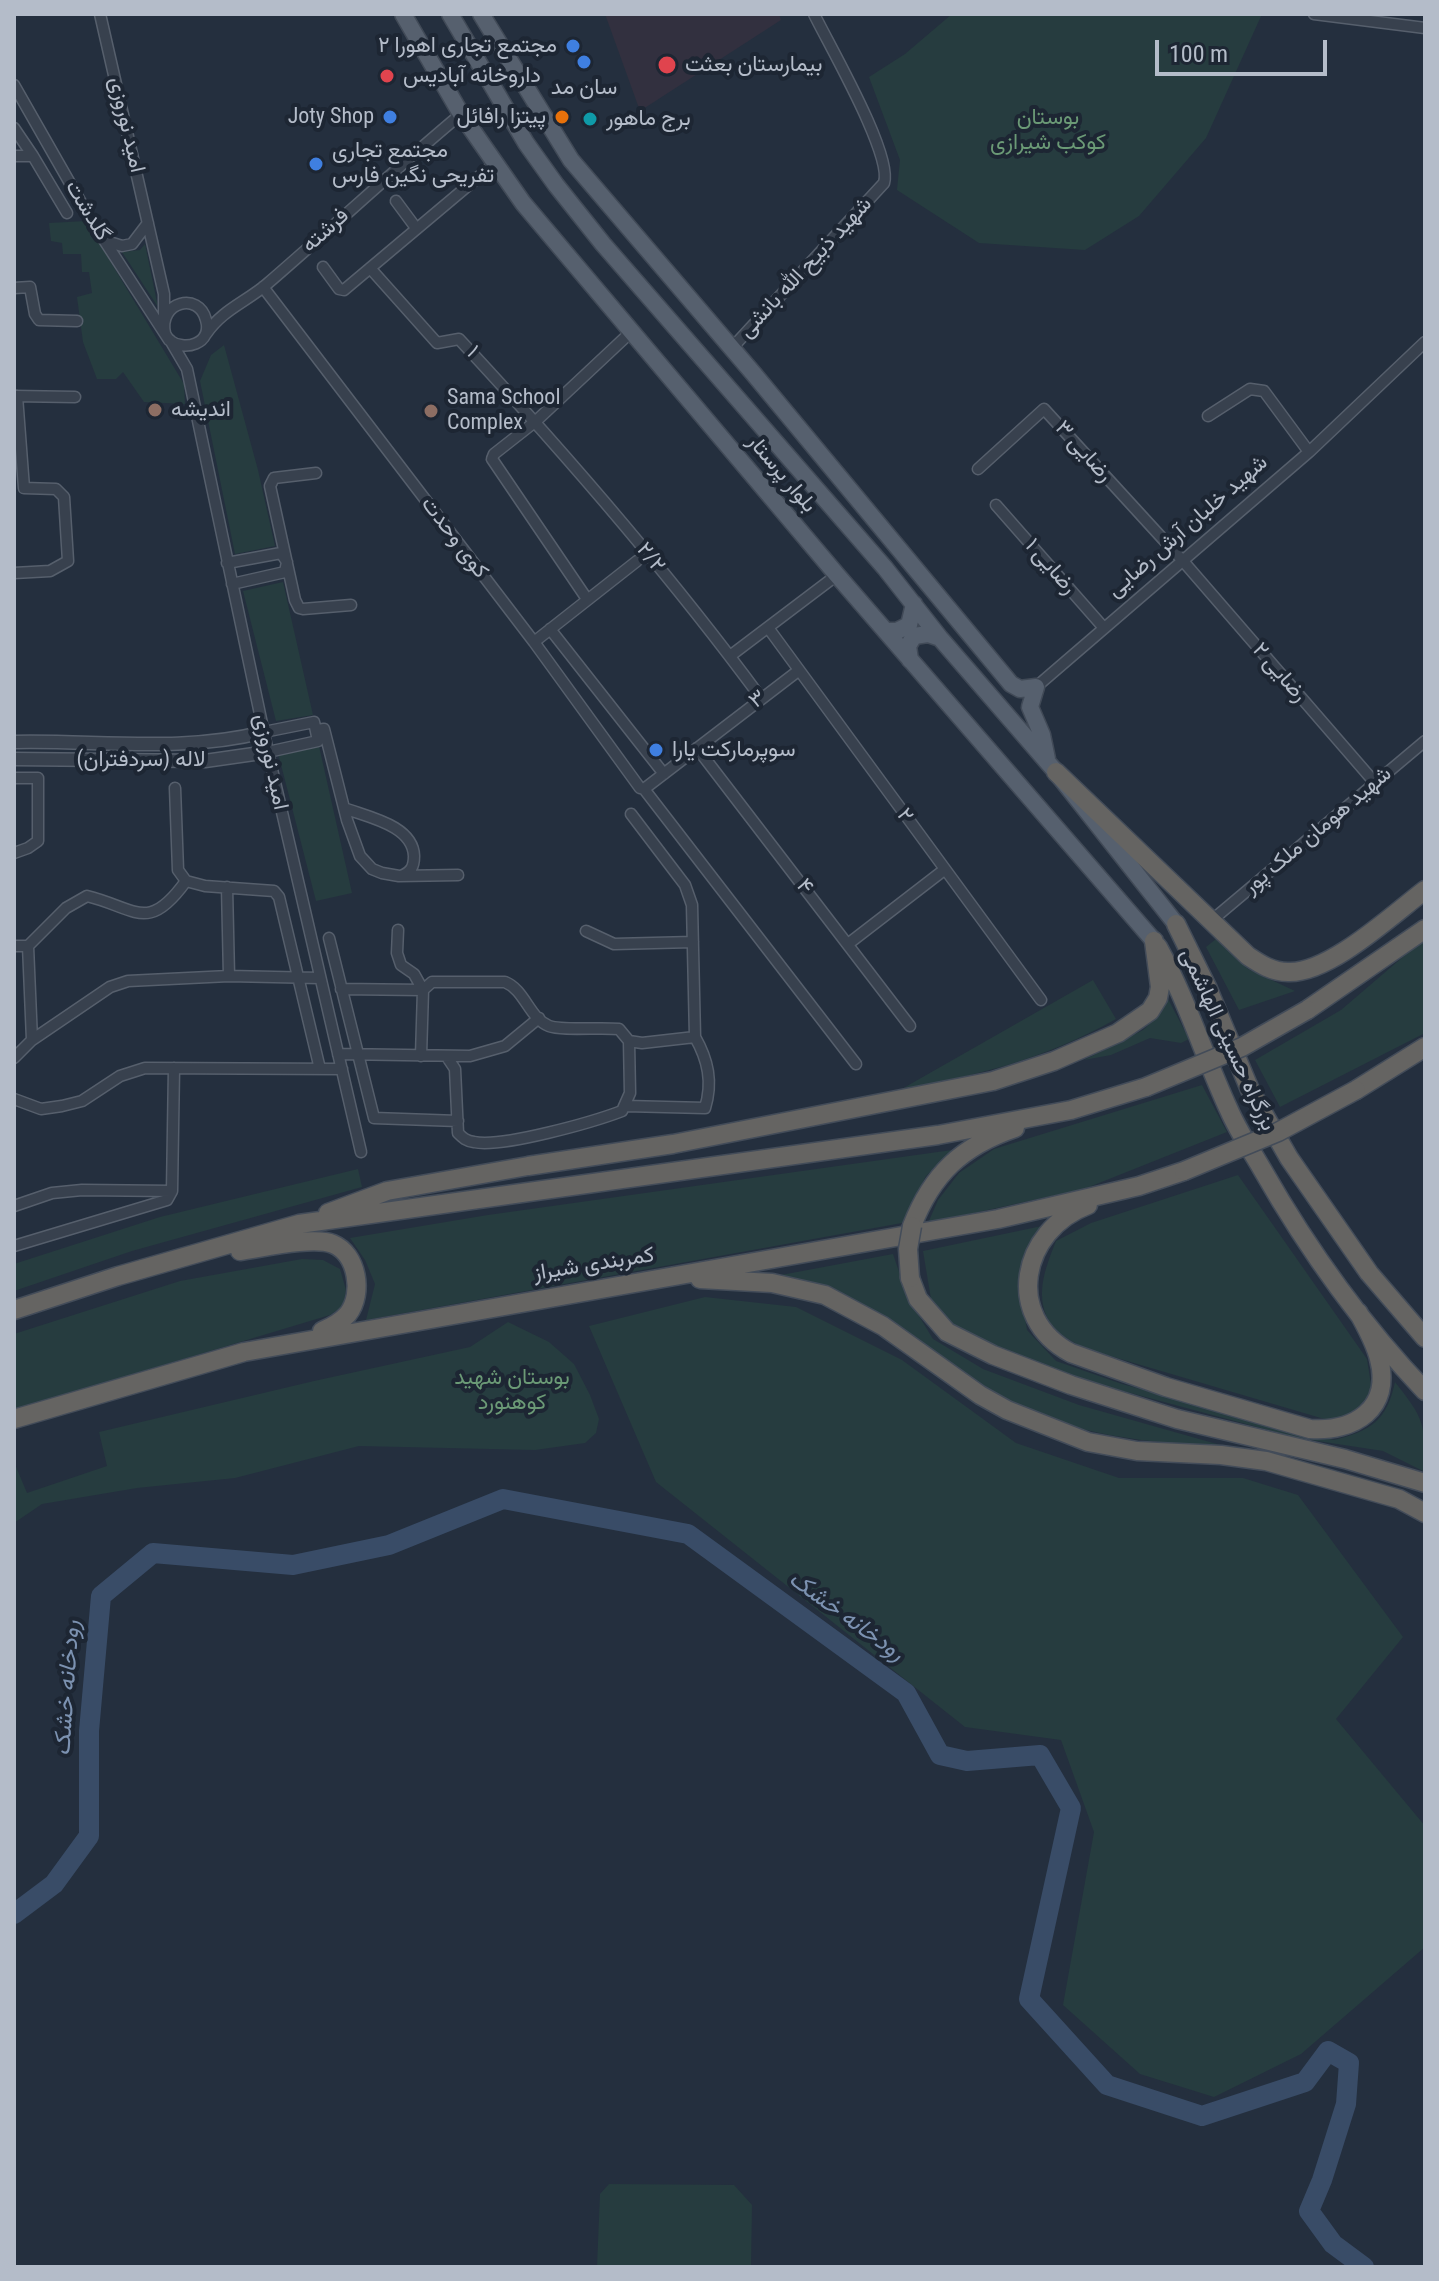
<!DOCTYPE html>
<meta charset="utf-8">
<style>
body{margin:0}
#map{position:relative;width:1439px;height:2281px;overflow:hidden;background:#242f3e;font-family:"Roboto Condensed",sans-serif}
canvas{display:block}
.frame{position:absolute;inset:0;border:16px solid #b4bcc9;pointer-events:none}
.scale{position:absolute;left:1155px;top:40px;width:172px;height:36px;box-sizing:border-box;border:4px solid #b4bcc9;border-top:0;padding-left:10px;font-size:24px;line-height:28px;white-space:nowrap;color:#b4bcc9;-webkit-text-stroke:6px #1d2633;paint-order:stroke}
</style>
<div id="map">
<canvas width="1439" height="2281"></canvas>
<div class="frame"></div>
<div class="scale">100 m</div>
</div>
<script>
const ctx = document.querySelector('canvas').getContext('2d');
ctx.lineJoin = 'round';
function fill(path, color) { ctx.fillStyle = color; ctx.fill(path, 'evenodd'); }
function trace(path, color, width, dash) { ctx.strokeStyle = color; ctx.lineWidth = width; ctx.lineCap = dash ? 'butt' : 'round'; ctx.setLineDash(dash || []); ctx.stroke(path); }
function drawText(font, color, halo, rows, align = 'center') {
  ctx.font = font + ' "Roboto Condensed",Vazirmatn,sans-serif'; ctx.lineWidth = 8; ctx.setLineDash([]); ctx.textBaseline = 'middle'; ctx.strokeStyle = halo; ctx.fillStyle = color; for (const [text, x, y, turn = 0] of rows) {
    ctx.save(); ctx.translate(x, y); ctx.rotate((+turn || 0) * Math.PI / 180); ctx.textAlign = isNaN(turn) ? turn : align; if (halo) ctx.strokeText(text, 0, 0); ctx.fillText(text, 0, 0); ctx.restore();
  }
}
fill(new Path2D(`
 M605,14h174l2,6 -141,91z`), '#32303f');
fill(new Path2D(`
 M952,14h310l-56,124 -67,78 -54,34 -106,-7 -82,-53 3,-30 -31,-83 36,-23z
 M86,221l98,163 1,20 -41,-2 -21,-30 -7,7h-19l-14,-37 -6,-45 15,-4 -3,-21h-7l-1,-18h-18l-1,-11 -11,-2 -2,-18z
 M145,244l13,63 -36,-55 18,-2z
 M224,345l34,125 17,76 -40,8 -35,-173 11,-26z
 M283,582l30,133 -37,6 -33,-130z
 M319,746l33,147 -36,8 -38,-148z
 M1425,938v95l-145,74 -25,-47 86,-50z
 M1216,939l32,30 47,22 -56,19 -33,-63z
 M1093,980l23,39c-74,41 -134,55 -216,71z
 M1166,995l23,44 -8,4 -31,-5 -39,17 -27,5 59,-30 15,-14z
 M1202,1085l25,47 -143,57 -156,34 10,-23 21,-27 35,-24z
 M952,1150l-26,26 -24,47 -536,97 9,-36 -10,-24 -15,-22 138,-23z
 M358,1169l4,18 -230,64 -118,40v-27l146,-47z
 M1238,1175l129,184 5,32 -18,21 -23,9 -248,-73c-9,-6 -24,-13 -31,-22 -19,-28 -7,-57 4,-85l35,-18z
 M1042,1226l-14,21 -9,36 8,47 29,31 66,23 212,56c37,-9 53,-20 61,-58 30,38 30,41 30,90l-42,-21 -85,-13 -227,-61 -91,-36 -31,-18 -17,-18 -9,-54z
 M893,1254l15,44 25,41 50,30 96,36 152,43c-85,-6 -158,-11 -235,-52 -21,-11 -40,-29 -59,-43 -50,-35 -96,-64 -156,-78z
 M302,1259l21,1 17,9 6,21 -3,16 -13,9 -316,95v-76l166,-53z
 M705,1297l91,10 106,53 114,83 103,35h124l55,17 105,142 -67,82 89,107v121l-124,107 -87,43 -74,-23 -77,-69 31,-173 -33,-92 -96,-13 -309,-245 -67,-156z
 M508,1322l41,20 25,22 16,31 9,24 -3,14 -11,10 -50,7 -176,-4 -124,32 -98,10 -95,16 -28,19v-61l13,31 80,-27 -8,-34 215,-51 156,-34z
 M609,2184l125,1 18,20 -1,62h-154l3,-73z`), '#263c3f');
trace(new Path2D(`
 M14,1914l40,-30 35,-48v-105l12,-135 52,-43 140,12 96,-20 114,-46 185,35 218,159 34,62 27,6 73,-6 31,53 -42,191 78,86 95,31 103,-34 23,-31 21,12 -3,41 -24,76 -13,31 24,33 31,23`), '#394c67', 20);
const minor = new Path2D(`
 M100,14l64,280v23
 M1314,14l111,14
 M14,85l77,135 78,120c15,12 44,4 37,-20 -7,-29 -48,-18 -41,13
 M14,128l19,28h-19
 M33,156l34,57
 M396,201l20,27
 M106,241l16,5 10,-2 16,-21
 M323,267l16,22 5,1 151,-127
 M370,268l67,75 22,-4c106,114 209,233 302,359
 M263,287l271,355 106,146 4,1 212,275
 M14,288l16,-1 5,27 4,6 38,1
 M206,334c16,-24 40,-32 61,-50 65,-56 128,-115 194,-170
 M170,340l17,29 81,383 93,400
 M732,348l152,-165c9,-28 -55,-138 -70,-169
 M14,396l61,1
 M1208,416l42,-27 14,2 45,61
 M978,469l66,-60 139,152 193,223
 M316,473l-42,5 -4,8 25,114 4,8 4,1 48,-4
 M996,505l108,123
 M227,563l54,-10 6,9 -2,10 -53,12
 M14,573l36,-2 18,-10 -4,-64 -8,-8 -32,-1 -7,-92
 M587,599l-95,-140 2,-5 42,-33 95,-89
 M550,629l114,145
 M769,629l272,371
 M534,642l103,-81
 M730,656l107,-81
 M1036,687l273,-235 116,-110
 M318,730l6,-1 23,91 13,36 12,13 10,4 17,3 59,-1
 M264,732l50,-10 4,19 -50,11
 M697,748l213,278
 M14,778h24v63l-10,7 -14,5
 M175,788l3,82 8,11 19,5 69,5 5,6 41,172
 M644,789l154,-118
 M344,808c23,9 69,17 70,48 0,11 -3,16 -13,20
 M227,887l2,89
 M1211,921l214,-180
 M398,930l-1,23 4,12 13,9 9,16 -2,66
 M586,931l28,13 79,-2
 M329,938l45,180 84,3
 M848,944l96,-74
 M14,946h14l38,-38 21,-12c49,12 61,38 99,-15
 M28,946l4,94
 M341,989l82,1 9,-8h73c20,8 24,36 44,44 13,5 52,1 70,3l10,12 13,2 53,-6
 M338,1054l132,2 35,-10 34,-28
 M447,1057l8,12 3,64c5,5 8,8 16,9 28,6 119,-20 148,-31l8,-18 -1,-52
 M14,1058l18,-18 78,-53 18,-6 101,-5 90,2
 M14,1099l27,10 21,-3 20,-5 38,-25 25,-8 197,1
 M626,1106l79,2c8,-26 3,-48 -10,-71l-3,-132 -7,-20 -54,-71
 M14,1206l38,-13 30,-3 90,1
 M14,1246l153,-46 5,-9 2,-123`);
const tertiary = new Path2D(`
 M14,742c83,-2 168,11 250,-10
 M14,759l191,2 63,-9`);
const primary = new Path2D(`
 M403,14l58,100 62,89 314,372 317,366
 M450,14l76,129 30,42 47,59 282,324 55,70 116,134 120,152
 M481,14l90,146 182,213 258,311 9,5 16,-2 -6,20 12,28 5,24
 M886,631h11l12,-6 5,-21
 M910,660l-2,-14 6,-10 14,-2 12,4`);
const trunk = new Path2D(`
 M1056,772l192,184c12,8 24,16 40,16 41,2 104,-57 137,-82
 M1176,924l32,65 42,101 39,68 80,115 56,65
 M1158,947c29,53 46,109 71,163 9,21 22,40 33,59 45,79 100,156 163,222
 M1307,1010l118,-81
 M1356,1090l69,-43
 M1088,1205c-67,25 -85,112 -17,148l95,34 144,42c44,3 82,-20 69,-70 -4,-17 -13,-32 -21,-47
 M328,1213l59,-22 141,-25 145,-22 320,-63 61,-20 64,-28 32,-22 8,-13 2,-11 -6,-46
 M912,1226c20,-52 50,-80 103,-98
 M240,1251c22,-3 73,-15 93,-7 24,10 31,49 15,70 -7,8 -16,13 -26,17
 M910,1278l8,21 29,33 46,23 78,30 106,34 168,40 80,24
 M700,1279l72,4 53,12 58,31 97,69 27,15 81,32 49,9 84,4 45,6 133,38 26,14
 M14,1310l104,-34 181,-52 639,-89 133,-25 75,-23
 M14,1419l230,-67 754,-133 141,-33 45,-15`);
trace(minor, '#565f6c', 13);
trace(tertiary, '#565f6c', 15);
trace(primary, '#414a57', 19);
trace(trunk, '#434c59', 21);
trace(minor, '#38414e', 10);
trace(tertiary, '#38414e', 12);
trace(primary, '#56606e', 16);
trace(trunk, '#656462', 18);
const trunkBridge = new Path2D(`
 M1146,1087l96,-40 65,-37
 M1184,1171l94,-39 78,-42
 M910,1278l-2,-29 4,-23`);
trace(trunkBridge, '#434c59', 21, []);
trace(trunkBridge, '#656462', 18);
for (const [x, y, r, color] of [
 [573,46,8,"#3f7fe0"],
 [584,62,8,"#3f7fe0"],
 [667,65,10,"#e0444e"],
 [387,76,8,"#e0444e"],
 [390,117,8,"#3f7fe0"],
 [562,117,8,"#e8710a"],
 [590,119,8,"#0f9aa8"],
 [316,164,8,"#3f7fe0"],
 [155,410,8,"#8d6e63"],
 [431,411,8,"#8d6e63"],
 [656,750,8,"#3f7fe0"]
]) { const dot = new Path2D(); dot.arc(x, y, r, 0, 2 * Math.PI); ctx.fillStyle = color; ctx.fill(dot); trace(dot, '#1d2633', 3); }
drawText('22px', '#b4bcc9', '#1d2633', [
 ["مجتمع تجاری اهورا ۲",557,46,"right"],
 ["بیمارستان بعثت",685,65],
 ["داروخانه آبادیس",403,76],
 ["سان مد",584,88,"center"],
 ["Joty Shop",374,117,"right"],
 ["پیتزا رافائل",546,117,"right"],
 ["برج ماهور",606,119],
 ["مجتمع تجاری",332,151],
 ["تفریحی نگین فارس",332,176],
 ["Sama School",447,398],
 ["Complex",447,423],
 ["اندیشه",171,410],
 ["سوپرمارکت یارا",672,750]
], 'left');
drawText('22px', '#6b9a76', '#1d2633', [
 ["بوستان",1048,118],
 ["کوکب شیرازی",1048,143],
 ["بوستان شهید",512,1378],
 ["کوهنورد",512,1403]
]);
drawText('22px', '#b4bcc9', '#1d2633', [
 ["امید نوروزی",126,125,77],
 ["گلدشت",87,211,59],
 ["فرشته",326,231,-42],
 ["شهید ذبیح الله بانشی",806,268,-47],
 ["۱",472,352,47],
 ["رضایی ۳",1083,452,48],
 ["بلوار پرستار",781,474,50],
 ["شهید خلبان آرش رضایی",1188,527,-41],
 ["کوی وحدت",454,538,53],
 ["۲/۲",650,558,51],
 ["رضایی ۱",1050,567,49],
 ["رضایی ۲",1279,673,49],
 ["۳",758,700,-37],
 ["لاله (سردفتران)",141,760],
 ["امید نوروزی",270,762,78],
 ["۲",904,816,54],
 ["شهید هومان ملک پور",1318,831,-40],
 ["۴",804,887,52],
 ["بزرگراه حسینی الهاشمی",1227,1040,65],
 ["کمربندی شیراز",594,1265,-9]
]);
drawText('italic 24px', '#7c92b1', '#1d2633', [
 ["رودخانه خشک",846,1617,36],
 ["رودخانه خشک",68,1688,-86]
]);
</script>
